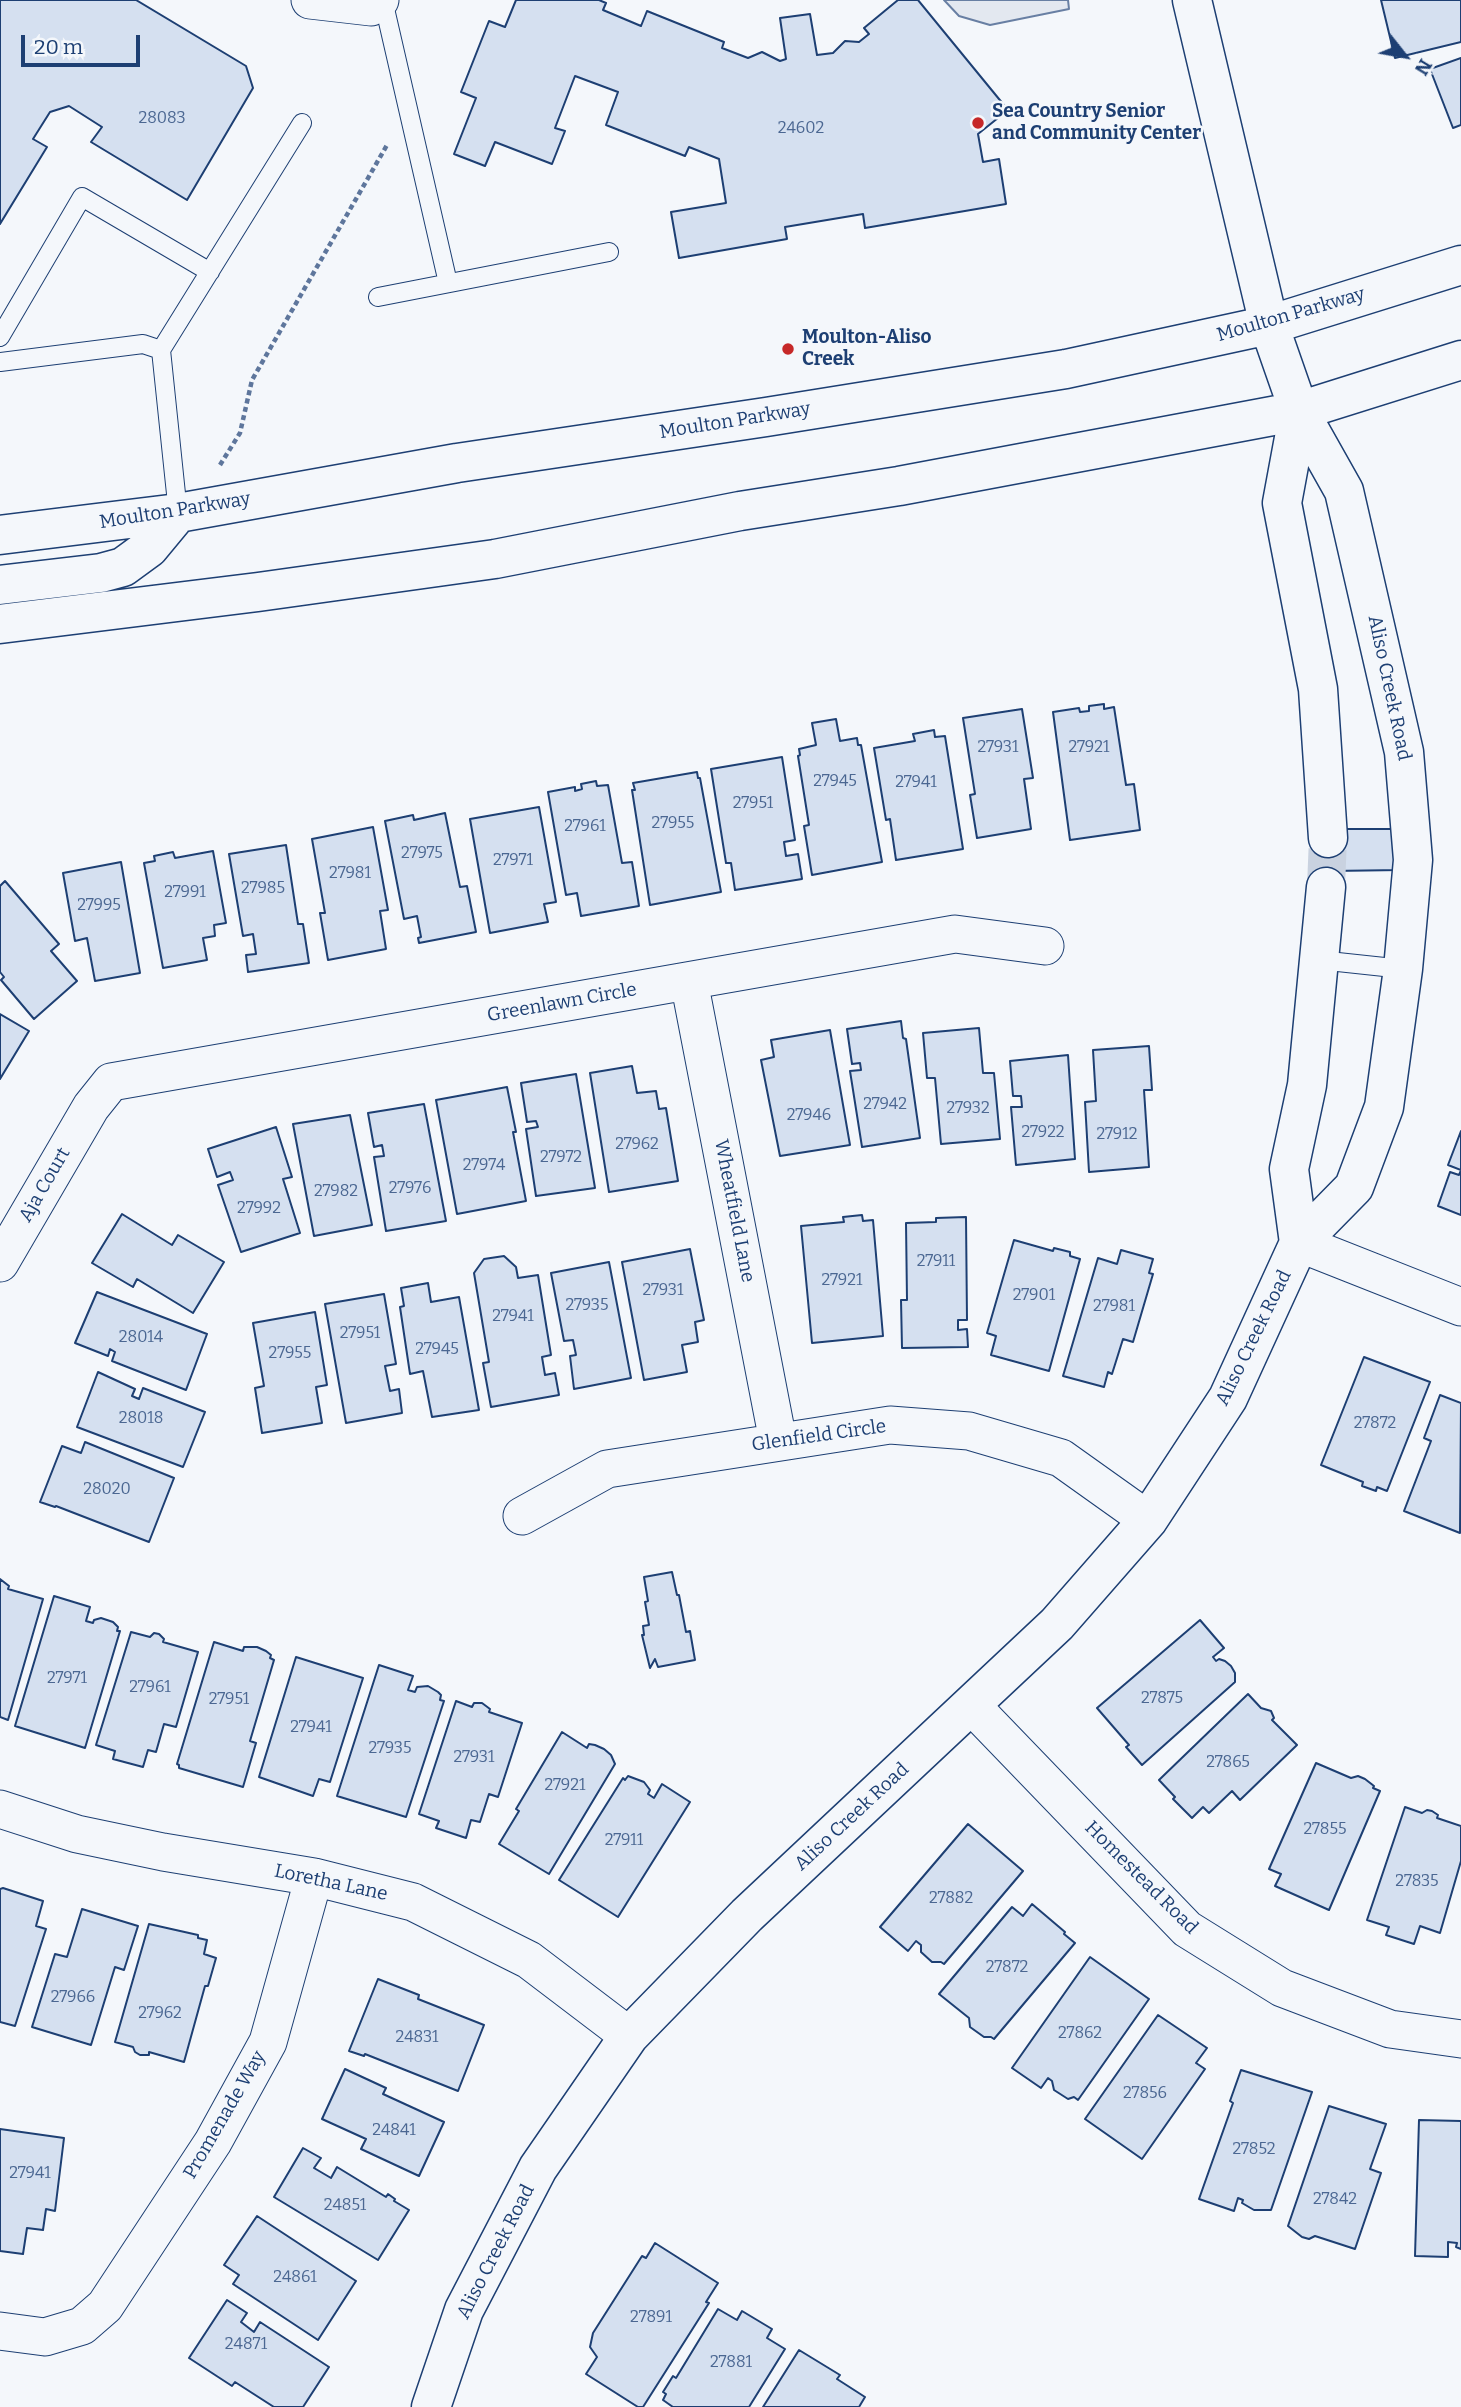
<!DOCTYPE html>
<style>
body{margin:0}
#map{position:relative;width:1461px;height:2407px;overflow:hidden;background:#f4f7fb;font-family:Bitter,serif}
canvas{display:block}
.north{position:absolute;left:1370px;top:21px;width:70px;height:70px;-webkit-text-stroke:5px #f4f7fb;paint-order:stroke;rotate:121deg;font-size:19px;font-weight:700;line-height:28px;text-align:center;color:#1d3f73}
.north::after{content:'';display:block;margin:auto;width:24px;height:32px;background:#1d3f73;clip-path:polygon(50% 0,100% 100%,50% 72%,0 100%)}
.scale{position:absolute;left:21px;top:35px;width:119px;height:32px;box-sizing:border-box;border:4px solid #1d3f73;border-top:0;padding-left:9px;font-size:21px;line-height:24px;white-space:nowrap;color:#1d3f73;-webkit-text-stroke:5px #f4f7fb;paint-order:stroke}
</style>
<div id="map">
<canvas width="1461" height="2407"></canvas>
<div class="north">N</div>
<div class="scale">20 m</div>
</div>
<script>
const ctx = document.querySelector('canvas').getContext('2d');
ctx.lineJoin = 'round';
function fill(path, color) { ctx.fillStyle = color; ctx.fill(path, 'evenodd'); }
function trace(path, color, width, dash) { ctx.strokeStyle = color; ctx.lineWidth = width; ctx.lineCap = dash ? 'butt' : 'round'; ctx.setLineDash(dash || []); ctx.stroke(path); }
function drawText(font, color, halo, rows, align = 'center') {
  ctx.font = font + ' Bitter,serif'; ctx.lineWidth = 5; ctx.setLineDash([]); ctx.textBaseline = 'middle'; ctx.strokeStyle = halo; ctx.fillStyle = color; for (const [text, x, y, turn = 0] of rows) {
    ctx.save(); ctx.translate(x, y); ctx.rotate((+turn || 0) * Math.PI / 180); ctx.textAlign = isNaN(turn) ? turn : align; if (halo) ctx.strokeText(text, 0, 0); ctx.fillText(text, 0, 0); ctx.restore();
  }
}
const parking = new Path2D(`
 M944,0h124l1,9 -79,16 -31,-9z`);
fill(parking, '#e3e8f0');
trace(parking, '#687fa3', 2);
const building = new Path2D(`
 M0,0h136l110,66 7,22 -66,112 -96,-58 11,-15 -33,-21 -19,6 -17,27 14,8 -47,77z
 M516,0h83l7,3 -3,7 38,16 6,-15 77,31 -2,6 26,10 14,-6 18,9 6,-2 -6,-41 30,-4 7,41 16,-2 12,-12 14,1 10,-8 -5,-6 34,-28h20l90,110 -30,24 5,28 16,-3 7,45 -141,24 -2,-14 -78,13 2,12 -108,19 -8,-46 55,-9 -7,-44 -30,-12 -4,9 -79,-31 12,-33 -43,-16 -20,52 10,3 -13,33 -57,-22 -10,24 -31,-12 22,-56 -15,-6 28,-71 16,6z
 M1381,0h80v42l-66,16z
 M1461,58v67l-8,3 -23,-59z
 M1104,704v5l10,-2 12,78 8,-1 6,46 -70,10 -17,-128 26,-4 1,4 9,-1v-5z
 M1022,709l11,69 -9,1 7,50 -54,9 -7,-43 5,-1 -12,-76z
 M836,719l4,22 17,-3 1,7h3l21,117 -70,13 -8,-49 5,-1 -11,-69 2,-1 -1,-6 17,-4 -4,-22z
 M934,730l1,7 10,-1 18,113 -67,11 -6,-41 -4,1 -12,-72 41,-7 -2,-7z
 M782,757l13,83 -11,2 2,14 12,-2 4,25 -67,11 -4,-27h-5l-15,-94z
 M697,772l1,6h2l21,114 -71,13 -18,-115h3l-2,-7z
 M596,781l1,5 11,-1 14,78 10,-1 7,44 -58,10 -4,-23 -11,2 -18,-103 27,-5v4l7,-2 -1,-5z
 M539,807l17,95 -12,2 4,18 -58,11 -20,-114z
 M445,813l15,74 7,-1 9,46 -57,11 -1,-5 3,-1 -4,-21 -13,3 -19,-98 28,-6 1,5z
 M373,827l15,83 -8,1 6,38 -58,11 -8,-47h5l-13,-74z
 M1332,829h69v41l-70,1z
 M286,845l12,79h5l6,39 -61,9 -2,-17 10,-1 -3,-20 -10,2 -14,-82z
 M213,851l13,72 -12,2 1,11 -12,2 4,22 -44,8 -19,-105 11,-2 -1,-5 19,-4 2,6z
 M121,862l19,111 -45,8 -8,-43 -12,3 -12,-68z
 M5,881l54,63 -8,7 26,30 -43,38 -33,-39 3,-3 -4,-5v-86z
 M0,1014l29,17 -29,48z
 M901,1021l2,17 3,1 14,99 -58,9 -12,-76 11,-1 -1,-7 -8,1 -5,-35z
 M979,1028l4,45h11l6,66 -59,5 -6,-66h-8l-4,-45z
 M830,1030l20,115 -70,11 -19,-96 13,-3 -3,-17z
 M1149,1046l3,44h-8l5,77 -60,5 -4,-70 11,-1 -3,-51z
 M1068,1055l7,104 -59,6 -5,-58h11l-1,-11h-8l-3,-35z
 M632,1066l5,27 19,-2 3,18 7,-1 12,73 -69,11 -19,-119z
 M576,1074l19,114 -59,8 -10,-67 12,-2 -2,-6 -9,1 -6,-39z
 M507,1087l9,45h-3l13,69 -69,13 -21,-114z
 M424,1104l22,117 -60,10 -12,-74 10,-1 -2,-11 -8,2 -6,-34z
 M350,1115l22,110 -58,11 -21,-112z
 M276,1127l16,50 -9,2 17,54 -59,19 -23,-67 15,-5 -3,-8 -13,5 -9,-28z
 M1461,1131v84l-23,-9 12,-34 9,3 2,-5 -13,-5z
 M122,1214l50,31 6,-10 46,27 -31,51 -56,-34 -4,8 -41,-24z
 M862,1215l1,6 10,-1 10,116 -71,7 -11,-117 43,-4 -1,-5z
 M966,1217l1,103h-9v10l9,-1 1,18 -66,1 -1,-48h6l-1,-77 30,-1v-4z
 M1014,1240l39,11 1,-3 16,4v4l10,3 -31,112 -58,-16 5,-19 -9,-3z
 M690,1249l14,71 -9,2 3,20 -16,3 5,27 -43,8 -22,-118z
 M1121,1250l32,9 -4,14 4,1 -20,68 -10,-3 -11,35 -4,-2 -4,15 -41,-11 35,-118 19,6z
 M504,1256l12,11 2,11 20,-3 13,80 -9,2 3,18 10,-2 4,22 -68,12 -8,-44 6,-1 -15,-89 10,-14z
 M609,1262l22,116 -57,11 -4,-33 6,-1 -3,-15 -9,1 -13,-68z
 M428,1283l3,19 28,-5 20,113 -47,7 -9,-46 -13,3 -10,-67 4,-1 -3,-18z
 M97,1292l110,42 -21,56 -74,-29 3,-9 -5,-3 -2,7 -33,-13z
 M384,1294l12,70 -11,2 5,25 9,-2 3,24 -56,10 -21,-119z
 M315,1312l12,73 -11,2 6,36 -60,10 -7,-45 9,-2 -11,-63z
 M1364,1357l66,25 -43,109 -10,-4 -1,4 -14,-5 1,-4 -42,-17z
 M98,1372l37,17 -3,7 7,3 4,-11 62,24 -22,55 -106,-40z
 M1440,1395l21,8 -1,130 -56,-22 27,-70 -7,-3z
 M85,1442l89,36 -25,64 -93,-36 -1,1 -15,-5 22,-56 19,7z
 M672,1572l5,23h2l7,37 4,-1 5,29 -37,7 -3,-8 -5,9 -8,-33h2l-1,-9 6,-1 -4,-23 3,-1 -4,-24z
 M0,1579l9,7 -1,3 35,10 -35,121 -8,-3z
 M54,1596l36,11 -4,14 7,2 1,-3 7,-2 12,4 5,5 -1,4h3l-35,117 -70,-22z
 M1200,1620l24,28 -11,9 3,4 3,-2 6,2 6,5 4,7v9l-93,83 -16,-18 3,-2 -32,-37z
 M131,1632l19,5 4,-4 5,1 5,5 -1,3 35,10 -22,75 -12,-3 -8,28 -8,-2 -5,17 -30,-8 2,-8 -19,-6z
 M214,1642l29,9 1,-4h13l9,4 5,4 -1,3 4,2 -24,81 6,2 -13,44 -64,-19v-3l-2,-1z
 M296,1657l67,21 -33,104 -11,-3 -6,17 -54,-19z
 M379,1665l34,11 -5,14 7,2 2,-5 11,-1 10,6 3,3 -1,5 4,1 -38,116 -69,-21z
 M1248,1694l13,14 10,3 3,7 -2,2 25,25 -57,55 -8,-9 -23,22 -6,-6 -11,11 -19,-19 2,-2 -16,-17z
 M456,1701l16,6 2,-4h8l8,6 -1,3 33,11 -24,74 -9,-3 -9,28 -9,-2 -5,18 -30,-10 3,-7 -20,-7z
 M562,1732l25,16 2,-4 6,1 9,4 7,6 4,9 -66,110 -50,-30 20,-33 -3,-2z
 M1316,1763l35,15 7,-2 7,3 9,7 -1,2 7,3 -51,119 -54,-24 6,-12 -12,-5z
 M628,1776l16,6 6,8 -2,4 6,4 8,-14 28,18 -72,115 -59,-37 64,-102 2,2z
 M1405,1807l17,6 5,-3 5,1 6,4 -1,3 24,8v35l-21,72 -20,-7 -6,18 -28,-9 3,-8 -22,-7z
 M968,1824l55,47 -79,93 -3,-2h-9l-11,-10v-7l-5,-4 -8,10 -28,-24z
 M3,1888l40,13 -7,25 10,3 -31,97 -15,-4v-133z
 M1032,1904l33,28 -1,2 11,9 -81,96 -3,-2h-7l-14,-10 -1,-9 -30,-24 73,-87 11,9z
 M82,1909l56,17 -14,44 -9,-3 -24,78 -59,-18 23,-73 12,3z
 M149,1924l49,11v3l9,2 -3,14 12,4 -8,28h-3l-21,76 -35,-10v3h-9l-5,-3 -2,-5 -18,-5z
 M1090,1957l59,42 -71,101 -4,-3 -6,2 -14,-9 -2,-9 -4,-3 -7,10 -29,-20z
 M378,1979l41,16 -1,4 66,26 -26,66 -93,-37 -1,2 -15,-5z
 M1158,2015l49,33 -11,15 9,6 -63,90 -57,-40z
 M345,2069l41,19 -3,6 61,28 -25,54 -58,-27 5,-10 -44,-20z
 M1241,2070l71,22 -41,118h-17l-12,-7 1,-3 -5,-2 -4,13 -35,-12 34,-96 -3,-2z
 M1329,2106l57,18 -16,45 11,4 -26,76 -40,-13 -6,3 -7,-2 -14,-11z
 M1419,2120l42,1v128l-5,-2 1,-4 -9,-1v15l-33,-1z
 M0,2129l64,9 -9,73 -9,-2 -3,21 -16,-2 -4,26 -23,-3z
 M303,2148l18,10 -7,10 17,10 6,-11 49,30 2,-3 7,5 -1,2 15,9 -31,50 -104,-63z
 M257,2216l99,65 -38,59 -85,-56 6,-9 -15,-10z
 M655,2243l63,40 -12,19 3,1 -66,104h-5l-52,-33 11,-17 -7,-10 3,-14 49,-77 4,2z
 M227,2300l20,13 -6,9 13,10 6,-10 69,45 -26,40h-29l-39,-25 -3,4 -43,-28z
 M718,2309l19,11 5,-9 30,18 -5,9 18,11 -36,58h-76l-10,-7 3,-6 -3,-2 10,-16 3,2z
 M799,2350l41,25 -3,4 28,18 -6,10h-96z`);
fill(building, '#d5e0f0');
trace(building, '#1d3f73', 2);
trace(new Path2D(`
 M1326,887l2,-49`), '#c9d2e0', 38, [38, 19]);
const service = new Path2D(`
 M383,0l65,283
 M378,297l231,-45
 M0,337l82,-140 128,75
 M161,350l141,-227
 M0,362l143,-18 18,6 17,163
 M1319,960l84,9`);
const minor = new Path2D(`
 M310,0l61,7 9,-7
 M689,981l89,460
 M1299,1243l162,64
 M0,1263l91,-156 20,-25 844,-148 90,12
 M522,1516l85,-47 283,-44 79,6 92,27 87,62
 M972,1706l215,223 95,59 108,41 71,10
 M0,1809l77,25 86,18 151,25 99,25 116,58 100,76
 M0,2331l45,6 37,-11 23,-20 108,-164 55,-100 46,-165`);
const tertiary = new Path2D(`
 M1299,411l-17,92 36,186 10,149
 M1299,1243l-10,-74 18,-84 19,-198
 M431,2407l33,-97 74,-142 91,-132 118,-121 310,-291 91,-104 80,-122 71,-155 55,-56 30,-80 19,-138 10,-109 -9,-108 -60,-261 -45,-80`);
const primary = new Path2D(`
 M1192,0l77,325 30,86
 M0,535l178,-22 279,-50 309,-46 300,-48 203,-44 192,-60
 M0,585l101,-12 22,-6 26,-19 29,-35
 M0,624l258,-32 237,-33 245,-48 159,-25 400,-75 162,-51`);
trace(service, '#1d3f73', 20);
trace(minor, '#1d3f73', 39);
trace(tertiary, '#1d3f73', 41);
trace(primary, '#1d3f73', 41);
trace(new Path2D(`
 M220,465l20,-32 12,-53 135,-235`), '#5e769c', 4.5, [5, 3.5]);
trace(service, '#f4f7fb', 18);
trace(minor, '#f4f7fb', 37);
trace(tertiary, '#f4f7fb', 38);
trace(primary, '#f4f7fb', 38);
for (const [x, y, r, color] of [
 [978,123,7,"#c62828"],
 [788,349,7,"#c62828"]
]) { const dot = new Path2D(); dot.arc(x, y, r, 0, 2 * Math.PI); ctx.fillStyle = color; ctx.fill(dot); trace(dot, '#f4f7fb', 2.5); }
drawText('16px', '#4b6792', null, [
 ["28083",162,119],
 ["24602",801,129],
 ["27931",998,748],
 ["27921",1089,748],
 ["27945",835,782],
 ["27941",916,783],
 ["27951",753,804],
 ["27955",673,824],
 ["27961",585,827],
 ["27975",422,854],
 ["27971",513,861],
 ["27981",350,874],
 ["27985",263,889],
 ["27991",185,893],
 ["27995",99,906],
 ["27942",885,1105],
 ["27932",968,1109],
 ["27946",809,1116],
 ["27922",1043,1133],
 ["27912",1117,1135],
 ["27962",637,1145],
 ["27972",561,1158],
 ["27974",484,1166],
 ["27976",410,1189],
 ["27982",336,1192],
 ["27992",259,1209],
 ["27911",936,1262],
 ["27921",842,1281],
 ["27931",663,1291],
 ["27901",1034,1296],
 ["27935",587,1306],
 ["27981",1114,1307],
 ["27941",513,1317],
 ["27951",360,1334],
 ["28014",141,1338],
 ["27945",437,1350],
 ["27955",290,1354],
 ["28018",141,1419],
 ["27872",1375,1424],
 ["28020",107,1490],
 ["27971",67,1679],
 ["27961",150,1688],
 ["27875",1162,1699],
 ["27951",229,1700],
 ["27941",311,1728],
 ["27935",390,1749],
 ["27931",474,1758],
 ["27865",1228,1763],
 ["27921",565,1786],
 ["27855",1325,1830],
 ["27911",624,1841],
 ["27835",1417,1882],
 ["27882",951,1899],
 ["27872",1007,1968],
 ["27966",73,1998],
 ["27962",160,2014],
 ["27862",1080,2034],
 ["24831",417,2038],
 ["27856",1145,2094],
 ["24841",394,2131],
 ["27852",1254,2150],
 ["27941",30,2174],
 ["27842",1335,2200],
 ["24851",345,2206],
 ["24861",295,2278],
 ["27891",651,2318],
 ["24871",246,2345],
 ["27881",731,2363]
]);
drawText('bold 19px', '#1d3f73', '#f4f7fb', [
 ["Sea Country Senior",992,112],
 ["and Community Center",992,134],
 ["Moulton-Aliso",802,338],
 ["Creek",802,360]
], 'left');
drawText('19px', '#1d3f73', '#f4f7fb', [
 ["Moulton Parkway",1291,315,-16],
 ["Moulton Parkway",735,421,-9],
 ["Moulton Parkway",175,511,-9],
 ["Aliso Creek Road",1389,688,78],
 ["Greenlawn Circle",562,1003,-10],
 ["Aja Court",45,1185,-60],
 ["Wheatfield Lane",734,1211,79],
 ["Aliso Creek Road",1254,1338,-64],
 ["Glenfield Circle",819,1436,-8],
 ["Aliso Creek Road",852,1817,-43],
 ["Homestead Road",1141,1878,45],
 ["Loretha Lane",331,1883,12],
 ["Promenade Way",225,2115,-60],
 ["Aliso Creek Road",496,2252,-63]
]);
</script>
